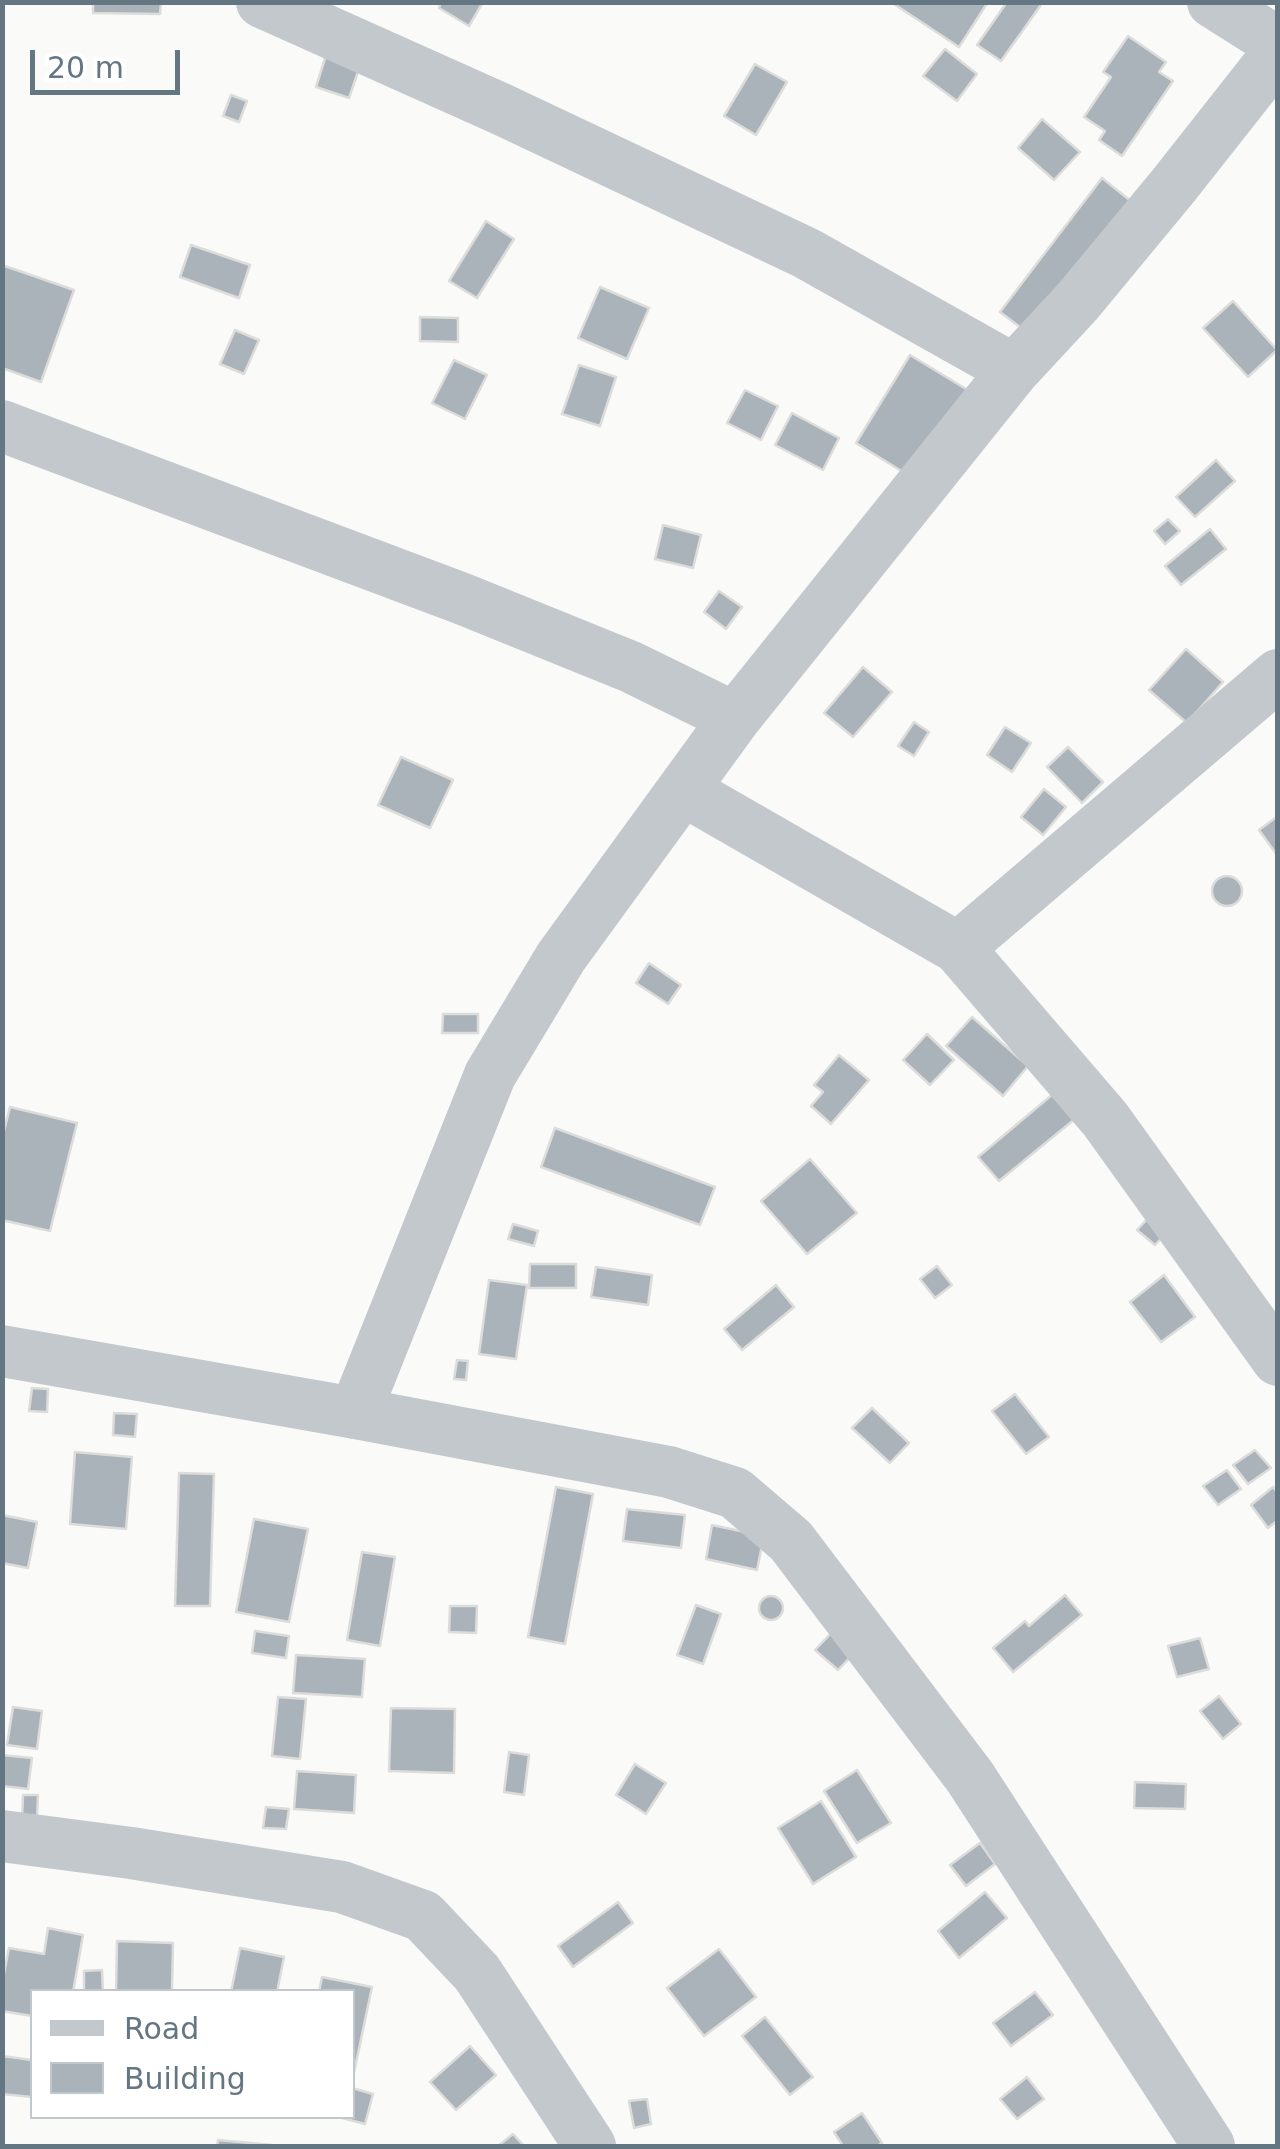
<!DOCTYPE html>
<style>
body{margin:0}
#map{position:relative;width:1280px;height:2149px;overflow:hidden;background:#fafaf8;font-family:"DejaVu Sans",sans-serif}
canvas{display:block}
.frame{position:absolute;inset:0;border:5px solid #657683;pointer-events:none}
.legend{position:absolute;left:30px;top:1989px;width:325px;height:130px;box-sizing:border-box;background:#fff;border:2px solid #c1c8cd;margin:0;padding:12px 18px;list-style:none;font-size:30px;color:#657683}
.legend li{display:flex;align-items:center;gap:20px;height:50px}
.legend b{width:50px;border:2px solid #c1c8cd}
.scale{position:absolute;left:30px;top:50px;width:150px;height:45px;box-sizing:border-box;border:5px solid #657683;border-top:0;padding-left:12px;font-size:30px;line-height:35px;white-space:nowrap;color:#657683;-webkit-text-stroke:8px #fff;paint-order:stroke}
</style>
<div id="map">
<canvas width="1280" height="2149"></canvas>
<div class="frame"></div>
<ul class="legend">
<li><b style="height:12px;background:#c3c8cc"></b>Road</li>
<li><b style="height:28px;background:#aab3b9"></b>Building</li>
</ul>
<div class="scale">20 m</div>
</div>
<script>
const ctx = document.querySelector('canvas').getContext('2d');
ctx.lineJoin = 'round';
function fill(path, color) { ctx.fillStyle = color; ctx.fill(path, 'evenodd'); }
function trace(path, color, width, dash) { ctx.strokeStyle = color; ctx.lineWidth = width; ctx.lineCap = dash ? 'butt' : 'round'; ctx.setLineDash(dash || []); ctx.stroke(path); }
const building = new Path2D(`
 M93,2h68l-1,12 -67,-1z
 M441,2h42l-14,24 -30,-18z
 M891,2h97l-29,45z
 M1007,2h36l-42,59 -24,-16z
 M1128,36l38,26 -7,10 14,9 -51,75 -23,-16 6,-9 -21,-14 27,-40 -8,-5z
 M328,49l34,11 -13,38 -33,-11z
 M945,49l32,25 -20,27 -34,-25z
 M755,64l32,18 -31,53 -32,-19z
 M231,95l16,6 -8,21 -16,-6z
 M1042,119l38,33 -26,28 -36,-32z
 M1102,178l35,28 -101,133 -36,-27z
 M486,221l28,18 -37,59 -28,-17z
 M191,245l59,20 -11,33 -59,-21z
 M2,265l72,25 -33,92 -39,-14z
 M600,287l49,21 -22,51 -49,-21z
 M1233,301l44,49 -29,27 -45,-49z
 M420,317l38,1v24l-38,-1z
 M235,330l24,10 -15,34 -24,-10z
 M910,355l61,37 -55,88 -60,-37z
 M454,360l33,15 -22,44 -33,-16z
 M579,365l37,12 -16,49 -38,-12z
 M745,390l33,16 -17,34 -34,-17z
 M792,413l47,25 -16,32 -48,-25z
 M1216,460l19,21 -40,36 -19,-20z
 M1168,519l12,12 -15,13 -11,-13z
 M663,525l38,10 -8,33 -38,-9z
 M1210,529l16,20 -45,36 -16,-19z
 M719,591l23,16 -16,22 -22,-17z
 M1186,649l37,33 -36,41 -38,-33z
 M863,667l29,25 -39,45 -29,-24z
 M914,722l15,10 -15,24 -16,-10z
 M1005,727l26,16 -19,29 -25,-17z
 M1068,747l35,35 -21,21 -35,-36z
 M401,757l52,23 -23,48 -52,-23z
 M1044,789l22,18 -23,28 -22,-18z
 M1278,816v39h-1l-18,-25z
 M1212 891a15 15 0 1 1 30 0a15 15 0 1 1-30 0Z
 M649,963l32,22 -13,19 -32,-21z
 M443,1014h35v19h-36z
 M972,1017l56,49 -25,30 -57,-50z
 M927,1034l27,26 -24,25 -27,-25z
 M839,1055l30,25 -38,44 -20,-18 12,-14 -9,-7z
 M1059,1089l22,25 -82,67 -21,-24z
 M10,1107l67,16 -27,108 -48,-11v-81z
 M555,1128l160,59 -15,38 -159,-58z
 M810,1159l47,54 -50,41 -46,-53z
 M1151,1215l17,16 -13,14 -18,-15z
 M513,1224l25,7 -4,15 -26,-7z
 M530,1264h46v24h-47z
 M937,1266l15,19 -17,13 -15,-19z
 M596,1267l56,8 -4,30 -57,-8z
 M1164,1275l31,42 -34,25 -31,-40z
 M489,1280l38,5 -11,74 -37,-5z
 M776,1285l18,22 -52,43 -18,-21z
 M457,1360l11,1 -2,19 -12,-1z
 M32,1388l16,1 -1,23 -18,-1z
 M1015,1394l34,43 -23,17 -34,-43z
 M872,1408l37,35 -19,20 -38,-35z
 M114,1413l23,1 -2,23 -22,-2z
 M1255,1450l16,18 -23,16 -15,-19z
 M75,1452l57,5 -6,72 -56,-5z
 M1227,1470l14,19 -23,16 -15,-19z
 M179,1473l35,1 -4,132h-35z
 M556,1487l37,7 -28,150 -37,-7z
 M1273,1487l5,6v27l-10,8 -17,-23z
 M627,1509l58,6 -4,33 -58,-7z
 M2,1515l35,7 -9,46 -26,-5z
 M254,1519l54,10 -19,93 -53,-10z
 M712,1525l52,11 -7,34 -51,-11z
 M362,1552l33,5 -15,89 -33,-6z
 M1065,1595l17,20 -69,57 -20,-24 32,-27 4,5z
 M759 1608a12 12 0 1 1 24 0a12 12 0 1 1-24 0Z
 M696,1605l25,9 -18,50 -26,-9z
 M450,1606h27l-1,27 -27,-1z
 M838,1626l23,20 -23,24 -23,-20z
 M255,1631l34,5 -3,22 -34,-5z
 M1200,1638l9,31 -32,8 -9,-31z
 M296,1655l69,4 -3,38 -69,-4z
 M1219,1696l22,28 -18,15 -23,-28z
 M278,1697l28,2 -6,60 -28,-3z
 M13,1707l29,4 -5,38 -30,-4z
 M391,1708l64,1 -1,64 -65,-2z
 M509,1752l20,3 -5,40 -20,-3z
 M2,1755l30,3 -4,31 -26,-3z
 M635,1764l31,19 -20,31 -30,-19z
 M857,1770l34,53 -34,20 -33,-52z
 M297,1771l59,4 -2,38 -60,-4z
 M1135,1782l51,2 -1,25 -51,-1z
 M23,1795h15l-1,24h-15z
 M821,1801l35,56 -43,27 -35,-56z
 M266,1807l23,2 -3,20 -23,-1z
 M980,1843l15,21 -29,22 -16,-21z
 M985,1892l22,26 -48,40 -21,-27z
 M618,1902l15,21 -60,44 -15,-21z
 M48,1928l35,7 -10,57h-41v24l-30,-5v-27l7,-36 35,6z
 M117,1941l56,2 -1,49h-56z
 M240,1948l44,9 -7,35h-46z
 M719,1949l37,48 -52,39 -37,-48z
 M102,1970l1,22h-19v-21z
 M322,1977l50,10 -20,95v-90h-33z
 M1035,1992l18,23 -42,31 -18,-23z
 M765,2017l48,60 -23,18 -48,-59z
 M470,2046l26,29 -40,35 -26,-28z
 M2,2056l30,4v37l-30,-3z
 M1027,2077l17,22 -27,20 -17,-20z
 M352,2088l21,6 -8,30 -23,-6v-2h10z
 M647,2099l4,25 -17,4 -5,-27z
 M862,2113l20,30 -5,3h-34l-9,-14z
 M513,2134l11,12h-26z
 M218,2140l54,5 -55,1z`);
fill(building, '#aab3b9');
trace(building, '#dcdcda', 2.5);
trace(new Path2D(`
 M262,2l239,107 305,144 208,117
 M1213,2l65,41
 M2,426l461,173 168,68 104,51
 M683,790l275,158 147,171 173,241
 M958,948l320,-273
 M2,1351l353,62 314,59 66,21 56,48 179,236 239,369
 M355,1413l135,-338 71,-118 174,-239 279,-348 64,-69 96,-116 104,-132
 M2,1836l129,17 211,34 81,29 54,57 113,173`), '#c3c8cc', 52);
</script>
